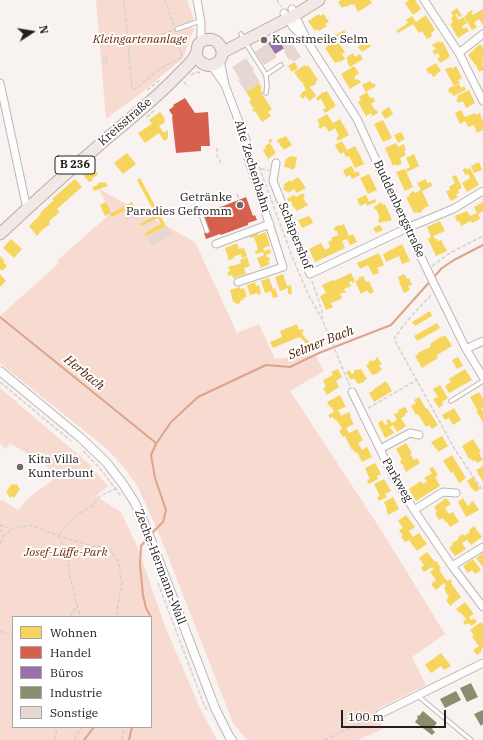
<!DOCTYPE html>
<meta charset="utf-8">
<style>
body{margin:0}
#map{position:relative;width:483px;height:740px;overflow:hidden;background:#f8f2f0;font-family:"IBM Plex Serif",serif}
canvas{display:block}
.legend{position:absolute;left:12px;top:616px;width:140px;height:112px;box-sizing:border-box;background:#fff;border:1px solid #a7a6a5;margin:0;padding:5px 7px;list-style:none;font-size:12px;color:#24201f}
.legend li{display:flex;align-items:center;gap:8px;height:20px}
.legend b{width:20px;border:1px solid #a7a6a5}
.north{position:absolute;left:12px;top:12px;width:40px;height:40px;-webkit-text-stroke:3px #fff;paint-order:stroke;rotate:78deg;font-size:11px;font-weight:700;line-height:16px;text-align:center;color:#24201f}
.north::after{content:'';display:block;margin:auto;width:14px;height:18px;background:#24201f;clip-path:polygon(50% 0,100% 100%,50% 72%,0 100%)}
.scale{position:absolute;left:341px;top:710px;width:105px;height:18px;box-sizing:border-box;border:2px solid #24201f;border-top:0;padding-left:5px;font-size:12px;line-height:14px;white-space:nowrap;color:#24201f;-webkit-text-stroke:3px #fff;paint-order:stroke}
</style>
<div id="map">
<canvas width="483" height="740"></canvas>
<ul class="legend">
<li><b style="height:11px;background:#f6d55c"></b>Wohnen</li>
<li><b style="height:11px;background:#d6604d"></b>Handel</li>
<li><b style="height:11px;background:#9970ab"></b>Büros</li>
<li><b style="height:11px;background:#8c8c6e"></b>Industrie</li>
<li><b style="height:11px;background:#e7d7d1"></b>Sonstige</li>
</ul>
<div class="north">N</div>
<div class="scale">100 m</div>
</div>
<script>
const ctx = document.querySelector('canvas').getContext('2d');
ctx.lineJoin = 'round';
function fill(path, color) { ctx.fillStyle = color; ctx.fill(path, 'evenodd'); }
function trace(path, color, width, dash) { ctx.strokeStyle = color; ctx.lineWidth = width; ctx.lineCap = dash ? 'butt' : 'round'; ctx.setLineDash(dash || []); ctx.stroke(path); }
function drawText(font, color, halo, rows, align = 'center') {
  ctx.font = font + ' "IBM Plex Serif",serif'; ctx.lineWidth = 4; ctx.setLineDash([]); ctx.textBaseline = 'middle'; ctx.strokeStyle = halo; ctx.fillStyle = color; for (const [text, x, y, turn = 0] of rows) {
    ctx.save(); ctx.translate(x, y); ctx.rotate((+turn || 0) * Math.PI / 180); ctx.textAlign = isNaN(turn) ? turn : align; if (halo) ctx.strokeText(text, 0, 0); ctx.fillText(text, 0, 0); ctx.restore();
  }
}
fill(new Path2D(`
 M96,0h91l8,22 -4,1 2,6h2l-4,7 -8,22 -42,35 -35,26z
 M99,189l96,53 42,91 22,-9 16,35 40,-4 9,16 -34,20 93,142 62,101 -33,23 14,28 -49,24 6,20 -25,11h-111l-14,-17 -71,-182 -24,-54 -12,-17 -19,-21 -107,-86v-47l59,-53 -2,-2 3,-3 51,-45z
 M0,388l88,75 20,23 -12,10 25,16 16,34 28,80 35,82 17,32h-217v-239l2,-1 16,10c7,-9 17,-18 27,-24 6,-4 9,-7 14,-12l-49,-31 -4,6 -6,-5zM13,617h138v110h-138z`), '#f7dbd0');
fill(new Path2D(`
 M341,0h29l2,3 -14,9 -4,-8 -2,1 -1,-1 -5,3 -1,-1 -3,2 -4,-6z
 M409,0h6l6,9 -8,6 -8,-12z
 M457,8l5,8 -3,1 -2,-3 -2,1 4,5 4,-3 4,6 -5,3 2,3 2,-2 3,4 -11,7 -8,-14 3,-2 -2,-4 2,-2 -2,-4z
 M483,9v16l-4,-6 -5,4 3,4 -5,3 -8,-13 4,-3 -1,-1 5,-3 1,2 -2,1 2,2z
 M319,14l1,2 4,-2 5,8 -4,2 2,2 -8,5 -1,-2 -3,2 -7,-10z
 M426,15l9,15 -4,3 1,3 -5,3 -5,-8 -3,2 -6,-9 -15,9 -2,-2 12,-8 -2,-3 6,-4 4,6z
 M344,30l3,5 -3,2 -2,-3 -5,3 -1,-2z
 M336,39l9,13 -3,2 3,5 -6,3v-1l-4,2 -10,-15 3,-2 -1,-1z
 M368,41l3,5 -9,6 -4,-5z
 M439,41l1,2 2,-2 8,15 -2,1 1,1 -9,5 -3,-5 3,-1 -2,-4 -3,2 -3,-4 4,-2 -2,-3 -1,1 -1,-2z
 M480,44l3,4v11l-1,1 1,3 -1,1 1,2v4l-4,2 -2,-5 -9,-12z
 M353,53l2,4 5,-3 3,5 -13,8 -3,-5 1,-1 -2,-3z
 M295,62l3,6 -6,4 -4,-6z
 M436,63l5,8 -5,3 1,1 -4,2 -2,-4 -2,1 -3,-5z
 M305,65l1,2 2,-2 10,15 -3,2 1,2 -6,3 6,9 -7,5 -3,-5 -4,3 -2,-4 2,-1 -1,-1 5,-3 -4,-9 -1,1 -7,-10z
 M354,66l5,7 -5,4 2,3 2,-1 3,3 -11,7 -9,-15z
 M456,66l6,12 -4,2 2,3 -6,3 -9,-17 6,-2 1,2z
 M370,81l2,3 2,-1 2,3 -10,6 -4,-7z
 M259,83l3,5 -2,1 3,4 -1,1 10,15 -4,3 3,4 -9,6 -7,-11 -1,1 -2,-2 2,-1 -5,-7 2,-2 -5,-8z
 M459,84l2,4 3,-2 2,4 -13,6 -1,-3h-2l-2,-3 1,-1v-1l4,-2v1z
 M469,90l6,13 -9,5 -3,-7 -5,2 -2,-4h2l-1,-3z
 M327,91l9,15 -11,7 -2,-4 3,-1 -5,-9 -3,2 -2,-3 5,-4v-1l2,-1v1z
 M367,92l3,6 3,-1 2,4 -4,3 4,6 1,-1 2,4 -6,3 -1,-3 -5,3 -8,-14 3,-2 -2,-3z
 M389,107l4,7 -8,5 -4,-7z
 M461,110l4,7 10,-4 1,2 4,-2 2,7 1,-1v9h-1l1,2 -6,3 -3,-8 -6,2 -3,-6 -5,3 -5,-11z
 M160,112l4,5 1,5 -6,4 5,7 4,-3v8l-4,3 -5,-8 -14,10 -7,-10 14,-9 -3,-4z
 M327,114l6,9 7,-4 9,16 -11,6 -2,-3 3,-2 -4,-8 -6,4 -3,-5h-1l-1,-1 -4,3 -2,-3 2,-1 -3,-5z
 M383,120l9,18 -9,4 -9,-18z
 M401,132l4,7 -7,4 -4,-8z
 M286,136l6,9 -8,5 -2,-3h-1l-2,-5 -1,1 -1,-3z
 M271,139l2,2 -3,2 6,10 -8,6 -5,-9 3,-2 -1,-2 5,-3 -2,-3z
 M342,141l5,9 8,-4 6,11 3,7 -9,4 -6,-12 -3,1 -2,-4v-1l-4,2 -5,-9z
 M396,143l2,4 6,-3 2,6 -2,1 2,4 -6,3 2,5 -6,3v-2l-3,2 -8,-18z
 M127,153l9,11 -13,10 -9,-11z
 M414,154l5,12 -12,6 -1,-3 4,-2 -4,-9z
 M291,156l6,1 -2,11 -4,2 -1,-2 -6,-1 2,-8z
 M479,162l3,8 -8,3 -3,-7z
 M90,165l8,9 -6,5 1,1 -4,2 -8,-10z
 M352,166l3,7 3,-2 2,4 -8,4 -2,-4 -4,2 -3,-7z
 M466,168l1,2 3,-2 9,17 -12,7 -5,-9 8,-5 -2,-4 -3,1 -1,-3 -2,-2z
 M405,169l8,18 -8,4 -9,-19z
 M369,174l8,16 -9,4 -8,-16z
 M456,175l6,13 -4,2 1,3 -3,2 2,2 -7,4 -2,-3 -3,-7 4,-1 -1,-3 6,-4 -3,-6z
 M298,177l8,11 -9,5 -3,-4 -6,4 -1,-2h-2l-2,-3 2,-1 -2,-2 7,-5 1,2z
 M140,178l26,48 -20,10 -1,-3 16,-9 -3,-6 -17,8 -1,-2 14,-8 -4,-7 2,-1 -15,-28z
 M75,179l7,8 -25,22 3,3 -9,7 -2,3 1,2 -2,2h-1l-7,6 -1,2 -2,2 -8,-10 12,-12 -1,-1 14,-13 -2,-1z
 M426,179l1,4 4,-1 1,4 -10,5 7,15 -5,2v1l-2,1v2l-3,1 -2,-1 -3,1 -8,-16 4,-1 -1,-2 5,-3 1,2 6,-3 -4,-7z
 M102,182l1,1 2,-1 3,4 -14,5 -2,-4 6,-2 -1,-1z
 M303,193l2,4 -2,1 5,7 -11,6 -5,-6v-2l-1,-2 -2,1 -2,-3 7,-4 2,2z
 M366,195l3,7 6,-3 1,3 -9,4 -1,-3 -6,3 -3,-7z
 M106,202l5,11 -6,3 -5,-11z
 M132,202l2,4 -22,11 -2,-3z
 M381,202l2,3 2,-1 7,16 -7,2v-1l-6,2 -1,-4 2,-1 -4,-9 -1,1 -1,-3z
 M483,202v9l-5,3 2,5 -8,4 -1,-2 -10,5 -2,-5 -2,1 -2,-6 12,-5 3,5 7,-3 -3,-6z
 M309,216l3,4v1l1,2 -11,5 -4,-8z
 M440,221l5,10 -12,5 2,3h2l1,2 3,-1 6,11 -11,5 -8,-17 3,-2 -4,-10z
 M344,224l5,12 4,-2 4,8 -7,3 -3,-6 -5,2 3,7 -30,14 -6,-13 12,-6 4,7 5,-3 -2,-5 4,-2 -1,-2 7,-3 -1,-4h-2l-1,-2 1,-2 4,-2 1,1z
 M380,225l3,5 -7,3 -3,-5z
 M257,232l1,3 8,-3 4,14 -7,2 1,3 6,-2 1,4 -5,2 1,3 2,-1 1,3 -2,1 2,3 -9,4 -4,-10 7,-3 -1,-3 -7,2 -1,-3 3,-1 -2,-7 -2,-6 -4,1 -1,-3z
 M11,239l11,10 -8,9 -11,-10z
 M237,243l2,6 5,-1 3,8 -5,2 -1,-4 -6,2 -1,2 -4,2h-2v-3l-3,-9z
 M402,244l8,17 -8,3 -3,-8 -13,6 -3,-8z
 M379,253l5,12 -7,3v1h1l1,4 -6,2 -5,-10 -8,4 -3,-6z
 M0,256l5,5 -2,1 4,4 -5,5 -2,-2z
 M247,257l3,9 -6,2 2,6 -13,4 -1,-3 -3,1 -2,-4 3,-1 -2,-4 5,-2v1l8,-3 -1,-3z
 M351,273l4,8 4,-1 -1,-2 5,-2 3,6 3,-1 5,11 -4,2 -3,-4 -6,4 -6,-13 -3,2v-2l-3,1 2,4 -7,3 2,3 -6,2 2,3 -1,2 -10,4 2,4 -7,3 -6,-14 6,-3 -4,-8 11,-5 1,1z
 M0,274l6,7 -6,6z
 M283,274l4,12 4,-1 1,9h-4v-6l-8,3 -5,-14z
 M404,274l3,5 2,-1 3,7 -4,1 2,4 -6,3 -5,-11h1l-2,-5z
 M269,278l4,11 2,-1 3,9 -5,1 -2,-7 -6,2 -4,-12z
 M255,282l1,4 3,-1 2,9 -3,1 -1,-2 -7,2 -3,-10z
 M240,287v2l4,-1 3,9 -4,1 1,1 -4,2v2l-3,1 -4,-3 -3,-11z
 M430,311l2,5 -17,10 -3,-4z
 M437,323l3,5 -23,13 -3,-5z
 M297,324l2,6 4,-1 1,2 -2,1 1,3 11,13 -2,2 -12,-13v1l-1,-1 -26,11 -3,-6 12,-5 -2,-6z
 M445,335l7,11 -15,9 1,3 -16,10 -7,-12 4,-2 -1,-1 9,-5v1l4,-3 -1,-2 4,-3 8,-5v1z
 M377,357l5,7 -3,2 3,4 -4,2 1,1 -7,2 -6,-10 3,-1 -1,-2 4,-2v2l4,-3v-1z
 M458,357l5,9 -6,3 -5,-9z
 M338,369l4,8 -6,4 3,6 -12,8 -4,-7 3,-1 -3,-7 10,-5 -2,-3z
 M357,369l1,1 3,-1 6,10 -3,2v1l-6,2 -4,-6 -3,2 -5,-8 3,-2 3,4 2,-1v-2z
 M465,369l7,11 -23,13 -4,-7 6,-4 -2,-3z
 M386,381l6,10 -18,11 -5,-9 5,-3v-1z
 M440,385l8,13 -6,4 1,3 -4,3 -6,-9 5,-2 -5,-8z
 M479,392l4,7v8l-2,1 2,3v11l-7,-11h2l-8,-14z
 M340,395l6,12 -8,3 2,3 1,3 8,-4 2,4 -1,1 4,7 -8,4 3,5 8,-4 6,11 -5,3 4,7 5,-3 5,10 -10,5 -5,-10 -2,1 -2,-4 -1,1 -7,-14 -2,1 -4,-6 3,-2 -3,-6h-1l-2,-4 -2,1 -1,-3 -3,1 -2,-3 6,-3 -2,-5 -2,1v-1l-3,-5z
 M419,397l7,12 1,-1 11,17 -6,4 -3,-4 -3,2 -8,-13 -2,1 -5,-9 5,-3 -2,-3z
 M405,407l3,5 -3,2v2l-4,2 5,8 -9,6 -4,-7 -3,2 4,6 -9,5 -7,-15 4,-3 3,5 3,-1 -2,-3 3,-2 3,4 5,-3 -3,-6 5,-2 -1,-2z
 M454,408l7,12 -8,5 -4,-7 -4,2 -3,-5z
 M442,436l6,10 -10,6 -1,-3h-1l-5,-7z
 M473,439l8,13 -2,1 4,7 -6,3 -2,-3 -3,1 -1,-3 -2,1 -7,-13z
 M406,443l6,10 -2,1 4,6 3,-2 3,5 -14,9 -3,-6h1l-1,-2 -1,1 -2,-4 2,-1 -6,-11z
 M452,455l14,23 -7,5 -6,-11 -2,1 -8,-12z
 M375,463l6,11 -4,2 1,3 -9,5 -2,-4 3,-1 -5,-11z
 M483,466v16l-7,-12z
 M433,467l5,8 -3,2 5,9 -24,15 -7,-12 12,-8 2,3 4,-3 -3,-3 8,-5 -3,-4z
 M473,477l7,12 -5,3 -2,-3h-1l-5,-8z
 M384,479l7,12 -6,3 2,3 -8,4 -2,-4 3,-1 -6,-12z
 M12,484l2,1 2,-1 2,1v2l2,2 -6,9 -2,-2 -1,2 -3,-2 1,-2 -3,-1 2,-4z
 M393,497l6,12 -11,6 -2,-6h1l-3,-7z
 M446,498l5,6 -6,4 4,6 4,-2 6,10 -9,5 -3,-5 -1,1 -3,-5 -4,2 -4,-7 2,-1 -3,-5z
 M463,498l5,8 3,-2 -1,-1 3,-2 6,9 -13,7 -8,-15z
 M406,515l9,12 -6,4 4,6 6,-4 8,11 -10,7 -8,-11 -4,2 -2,-3 -2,-2 2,-1 -4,-6 4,-2 -5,-7z
 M474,526l8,11 -11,8 -4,-5 -5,3 4,6 -11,7 -6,-8 4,-3 -1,-2 7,-4 -1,-2 5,-3 1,2 6,-4 -1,-2z
 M427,552l8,10 1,-1 1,1 4,6 -2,2 8,11 3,-2 2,3 -1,1 10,14 -11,9 -4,-6 3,-3 -4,-6h1l-2,-3 2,-2 -2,-3 -8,7 -5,-6 5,-4 -6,-8 4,-3 -2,-2 -8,5 -3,-4 3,-3 -5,-7z
 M483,553v14l-7,-9z
 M473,559l8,11 -6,4 -3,-4 -4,3 -5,-7z
 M465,602l9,12 -5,3 2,3 3,-2 3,4 -6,4 -2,-3 -1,1 -1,-1 -2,2 -2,-3 3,-3 -6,-7 -1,1 -3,-4z
 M481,622l2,3v23l-2,1 1,2 -5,4 -4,-5 6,-4 -7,-9 2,-1 -4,-6z
 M441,653l10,13 -7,4 -3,-4 -10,7 -6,-8z`), '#f6d55c');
fill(new Path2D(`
 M185,98l10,15 13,-1 2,34h-9v5l-25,2 -4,-36 1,-1 -4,-6 5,-4 -1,-1z
 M246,197l7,19 2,-1 2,5 -9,3v2l-27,10 -1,-1 -14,5 -2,-6 6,-1 -7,-18z`), '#d6604d');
fill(new Path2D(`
 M277,38h2l1,1 2,-1 4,5 -4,2 2,3 -1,1 -8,5 -7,-11z`), '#9970ab');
fill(new Path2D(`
 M471,683l7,14 -11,5 -7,-14z
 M456,691l5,9 -16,8 -5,-9z
 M483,710v14l-2,2 -7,-12z
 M423,711l14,12 -5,6 3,3 -3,3 -17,-13 3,-4 -1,-1 1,-2 1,1z`), '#8c8c6e');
trace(new Path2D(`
 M0,317l156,126
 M152,533l11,-11 3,-12 -11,-32 -4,-23 5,-11 15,-22 27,-25 68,-32 24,2 29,-14 72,-28 51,-57 12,-8 29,-15
 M148,538l-7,8 -1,19 3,30 3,13 5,9
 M84,740l10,-13
 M129,740l3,-13`), '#dea38b', 2);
fill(new Path2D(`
 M286,42l2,3 4,-2 9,14 -8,5 -2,-3 -2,1 -5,-8 1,-1 -3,-6z
 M268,43l9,14 -13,8 -9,-13z
 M108,56v8l-5,1 -1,-8z
 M246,58l8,12 -1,1 7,11 -14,10 -8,-12 2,-1 -8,-12z
 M131,210l1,2 2,-1 2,3 -3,1 1,1 -7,4 -4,-6z
 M167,226l5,9 -20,11 -5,-9z`), '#e7d7d1');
const service = new Path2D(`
 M177,29l23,-8
 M241,34l6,11 19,30 15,-10
 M266,93l1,-7 -1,-11
 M199,209l8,22
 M451,401l32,-20
 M418,696l53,44`);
const minor = new Path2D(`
 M197,0l4,22v20
 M424,0l35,53 24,48
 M292,9l17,35 48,75 50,109 30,62 29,59 17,28
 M284,13l9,14 12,12
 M459,53l24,-19
 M211,65l14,20 -5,-25
 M0,83l27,126
 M225,85l22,58 1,15 35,109 -45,15
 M276,163l-3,18 37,93 97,-46 46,-19 30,-18
 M216,244l54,-20
 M466,349l17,-8
 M352,392l28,57 12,25 22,36 38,56 31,41
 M380,449l30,-16 9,2
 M414,510l29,-18 13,1
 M452,566l31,-19
 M380,714l103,-51`);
const tertiary = new Path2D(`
 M0,371l81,67 25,24 17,22 12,19 11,24 69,181 14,28 3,4`);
const primary = new Path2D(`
 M223,52l72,-37 24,-15
 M0,234c32,-30 64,-59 97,-87 27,-24 57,-46 82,-73 5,-5 12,-11 16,-18 4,-5 -1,-13 10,-16 15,-5 24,17 10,24 -8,4 -16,-1 -19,-9`);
trace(service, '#bbb7b5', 5.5);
trace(minor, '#bbb7b5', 9);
trace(tertiary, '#bbb7b5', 10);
trace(primary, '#bbaba5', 13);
trace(new Path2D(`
 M124,0l8,89 5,-1 24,-20 21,-11 -6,-23
 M165,0l9,25
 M277,0l4,7
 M128,45l44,-14
 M191,75l5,-3 5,1
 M184,82l4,5
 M147,90l13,-10
 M147,117l9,-8
 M217,148v7l5,10
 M257,161l36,98 15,35 14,25 28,67
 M261,169l8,1
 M237,194l2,5
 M432,266l18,-13 33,-17
 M312,281l10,30v8
 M431,295c-13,14 -27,28 -37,44l60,109 29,43
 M0,382l71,59
 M368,408l49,-28
 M83,451l15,15 23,30
 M0,525l12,4 18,-4 38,14 25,7 14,1 11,14 4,21 -6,35
 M59,535l8,-11 11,-10 14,-8 8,-10 17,-8
 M58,536l10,18 1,19 11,44
 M3,537l9,-8
 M0,544l3,-7 -3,-12
 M158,583l46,122 3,5
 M71,617l1,-4 5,-7
 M0,631l13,5
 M55,740l2,-13
 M74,740l8,-13
 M122,740l2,-13
 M324,740l51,-24`), '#d3d2d1', 1.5, [4, 2]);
trace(service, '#fefdfd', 3.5);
trace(minor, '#fefdfd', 7);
trace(tertiary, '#fefdfd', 8);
trace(primary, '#f1e9e5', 11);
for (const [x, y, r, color] of [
 [264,40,4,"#6e6a68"],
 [240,205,4,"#6e6a68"],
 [20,467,4,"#6e6a68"]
]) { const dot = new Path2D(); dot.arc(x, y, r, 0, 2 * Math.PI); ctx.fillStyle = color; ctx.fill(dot); trace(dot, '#fff', 1.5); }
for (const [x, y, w] of [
 [75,165,40]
]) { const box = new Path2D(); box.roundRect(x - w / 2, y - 9, w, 18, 3); ctx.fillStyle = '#fff'; ctx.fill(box); trace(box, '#24201f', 1); }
drawText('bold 11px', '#24201f', null, [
 ["B 236",75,165]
]);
drawText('italic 12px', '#712800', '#fff', [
 ["Kleingartenanlage",140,40],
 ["Josef-Lüffe-Park",66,553]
]);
drawText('12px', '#24201f', '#fff', [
 ["Kunstmeile Selm",272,40],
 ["Getränke",232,198,"right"],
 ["Paradies Gefromm",232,212,"right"],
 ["Kita Villa",28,460],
 ["Kunterbunt",28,474]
], 'left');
drawText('12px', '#24201f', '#fff', [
 ["Kreisstraße",125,122,-41],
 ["Alte Zechenbahn",252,166,73],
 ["Buddenbergstraße",399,209,65],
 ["Schäpershof",295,236,68],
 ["Parkweg",397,480,60],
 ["Zeche-Hermann-Wall",160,567,69]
]);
drawText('italic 13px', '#552008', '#fff', [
 ["Selmer Bach",321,343,-22],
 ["Herbach",84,373,39]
]);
</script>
